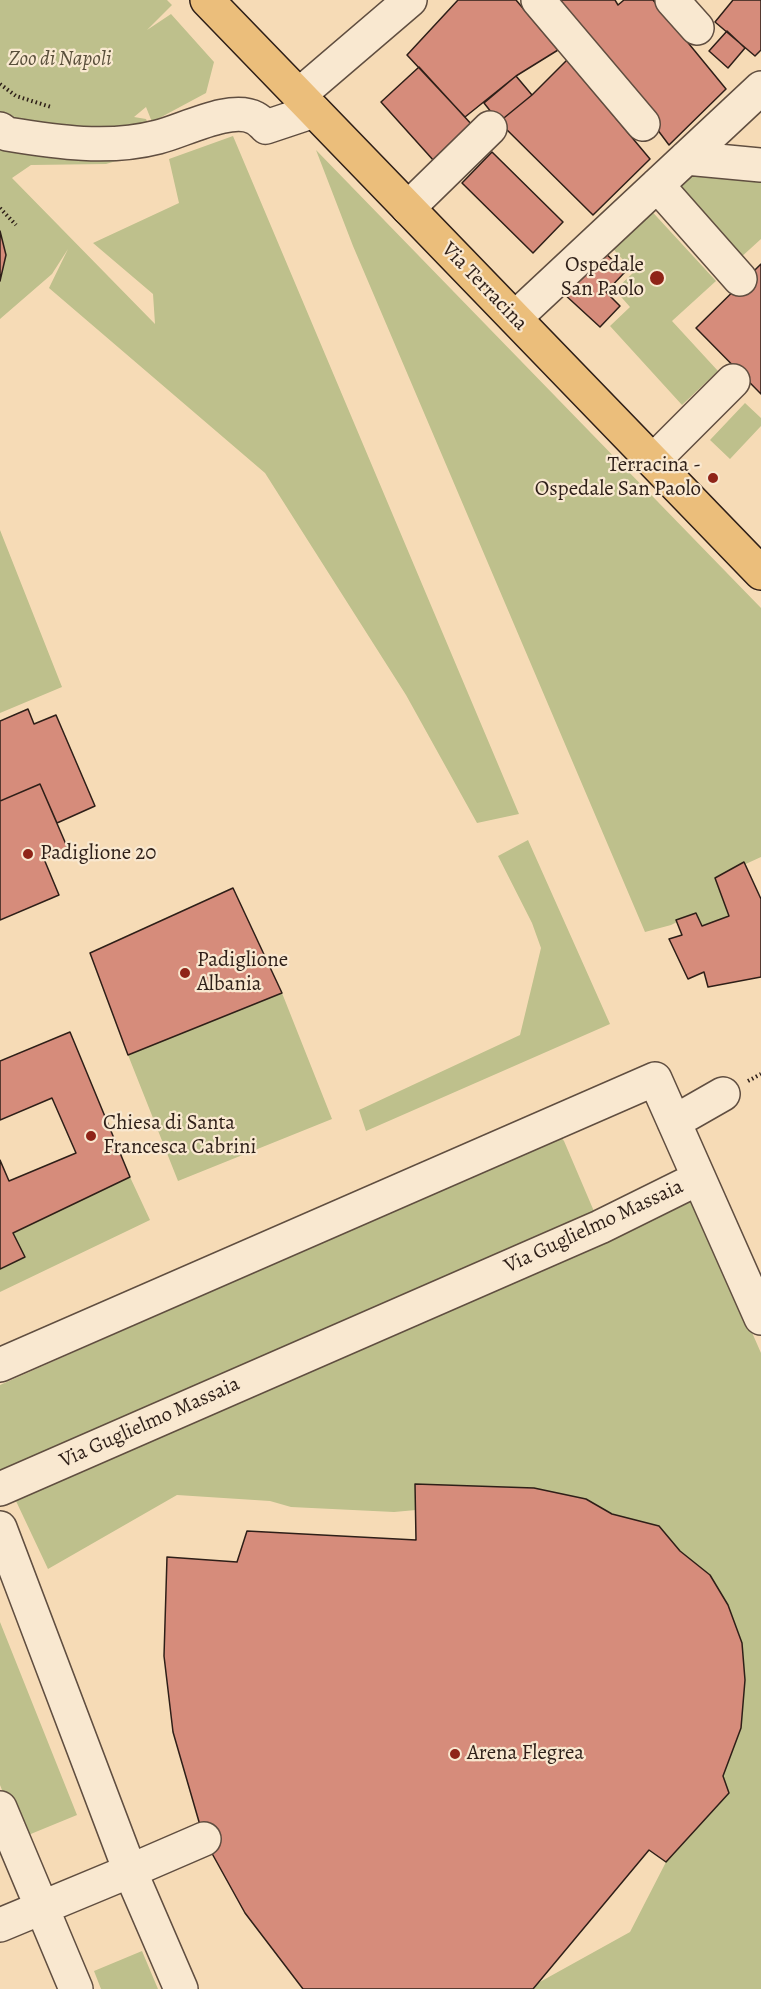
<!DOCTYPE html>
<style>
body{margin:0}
canvas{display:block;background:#f6dbb6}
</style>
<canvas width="761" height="1989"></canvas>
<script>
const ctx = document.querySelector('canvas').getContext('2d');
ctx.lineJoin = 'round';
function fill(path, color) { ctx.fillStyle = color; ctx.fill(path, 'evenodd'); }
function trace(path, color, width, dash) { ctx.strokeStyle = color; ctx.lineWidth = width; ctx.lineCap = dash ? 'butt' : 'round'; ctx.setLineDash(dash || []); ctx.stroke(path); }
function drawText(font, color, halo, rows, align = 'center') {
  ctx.font = font + ' Alegreya,serif'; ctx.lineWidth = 4.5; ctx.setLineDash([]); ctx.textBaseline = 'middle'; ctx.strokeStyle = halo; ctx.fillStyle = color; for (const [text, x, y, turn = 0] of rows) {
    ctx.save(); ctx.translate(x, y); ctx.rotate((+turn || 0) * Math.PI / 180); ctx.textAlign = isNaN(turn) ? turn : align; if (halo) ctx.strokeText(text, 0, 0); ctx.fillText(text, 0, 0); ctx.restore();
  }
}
fill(new Path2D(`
 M0,0h167l5,5 -25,25 24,-16 43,48 -8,31 -54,29 -6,-15 -12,10 12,2 14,29 -54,16 -75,1 -19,13 143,146 -2,-30 -60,-51 86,-40 -10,-44 64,-23 286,678 -42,9 -71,-128 -141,-222 -216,-185 19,-39 -16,25 -52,45z
 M316,150l445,458v249l-46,21 14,38 -27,10 -7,-13 -24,12 -26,7 -292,-686z
 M692,170l69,8v61l-22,20 -67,-72z
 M646,205l70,76 -44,40 46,50 -36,34 -72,-79 20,-19 -15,-17 19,-18 -28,-31z
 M745,403l16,15v8l-31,33 -20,-19z
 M0,530l62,157 -62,26z
 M528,840l82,184 -244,107 -7,-21 161,-75 21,-87 -9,-25 -34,-67z
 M282,993l50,126 -154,62 -50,-126z
 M560,1136l4,5 32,75 -596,265v-96z
 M130,1177l20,43 -150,72v-23l25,-12 -12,-24z
 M693,1198l68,155v636h-228l5,-6 92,-51 36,-70 63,-69 -6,-17 22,-96 -3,-38 -14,-37 -18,-30 -30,-24 -21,-25 -47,-12 -26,-15 -52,-11 -119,-4 1,26 -22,2 -103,-5 -21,-6 -93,-6 -129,74 -32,-68z
 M0,1622l77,193 -56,23 -21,-53z
 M142,1951l16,38h-57l-7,-18z`), '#bec08c');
const building = new Path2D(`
 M458,0h58l42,50 -42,26 -51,41 -58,-62z
 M560,0h55l3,5 6,-5h29l73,89 -57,56z
 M733,0h28v50l-6,6 -40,-34z
 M727,31l18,17 -17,20 -19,-17z
 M567,60l83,99 -57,56 -94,-93 33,-27z
 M419,67l54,59 -39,35 -53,-59z
 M516,76l16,19 -33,27 -15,-19z
 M492,152l71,70 -30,31 -71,-70z
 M0,231l6,24 -6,26z
 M602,250l23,22 -19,20 14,14 -20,21 -37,-34z
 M761,264v130l-65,-66z
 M28,709l6,15 22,-9 39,91 -38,17 -17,-39 -40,17v-80z
 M40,784l28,65 -24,10 15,36 -59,25v-119z
 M744,862l17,37v78l-53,10 -4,-15 -16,7 -19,-40 13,-4 -6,-15 20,-7 6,13 27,-10 -14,-38z
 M233,888l49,105 -154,62 -38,-102z
 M70,1032l60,145 -117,56 12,24 -25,12v-109l9,21 67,-28 -24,-55 -52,22v-59z
 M415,1484l119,4 52,11 26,15 47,12 21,25 30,24 18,30 14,38 3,37 -4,48 -18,48 6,17 -63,69 -17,-12 -116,139h-230l-58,-76 -41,-74 -31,-107 -9,-76 3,-99 70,5 10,-31 169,9z`);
fill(building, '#d68c7b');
trace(building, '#2e1f18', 1.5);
const minor = new Path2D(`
 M538,0l105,124
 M672,0l25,28
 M299,95l111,-95
 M0,129l7,5c50,8 101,16 151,3 25,-6 73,-32 97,-19 4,2 8,6 11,9l48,-16
 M686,158l75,7
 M657,185l83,94
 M408,208l82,-80
 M515,318l246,-230
 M653,461l80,-80
 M674,1122l49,-28
 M0,1365l655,-286 106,239
 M0,1489l600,-262 99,-49
 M0,1528l130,343 -130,54
 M0,1808l76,181
 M181,1989l-51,-118 74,-32`);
const major = new Path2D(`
 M207,0l554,573`);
trace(minor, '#604e40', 36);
trace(major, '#2e1f18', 36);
trace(new Path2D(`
 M0,84l16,12 35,11
 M0,208l16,17
 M748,1081l13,-7`), '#2e1f18', 4, [1.5, 3]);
trace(minor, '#f9e8d0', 33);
trace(major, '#ebbe7b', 33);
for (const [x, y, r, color] of [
 [657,278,8,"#8f2418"],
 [713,478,6,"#8f2418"],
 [28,854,6,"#8f2418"],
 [185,973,6,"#8f2418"],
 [91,1136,6,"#8f2418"],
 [455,1754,6,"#8f2418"]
]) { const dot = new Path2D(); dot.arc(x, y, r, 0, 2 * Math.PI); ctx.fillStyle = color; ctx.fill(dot); trace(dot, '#f9e8d0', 2); }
drawText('italic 21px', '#594f3b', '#f9e8d0', [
 ["Zoo di Napoli",60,60]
]);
drawText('21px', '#2e1f18', '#f9e8d0', [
 ["Ospedale",644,266,"right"],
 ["San Paolo",644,290,"right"],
 ["Terracina -",701,466,"right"],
 ["Ospedale San Paolo",701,490,"right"],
 ["Padiglione 20",40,854],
 ["Padiglione",197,961],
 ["Albania",197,985],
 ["Chiesa di Santa",103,1124],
 ["Francesca Cabrini",103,1148],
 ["Arena Flegrea",467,1754]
], 'left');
drawText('21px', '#2e1f18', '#f9e8d0', [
 ["Via Terracina",484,287,46],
 ["Via Guglielmo Massaia",594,1227,-25],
 ["Via Guglielmo Massaia",150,1423,-24]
]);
</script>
